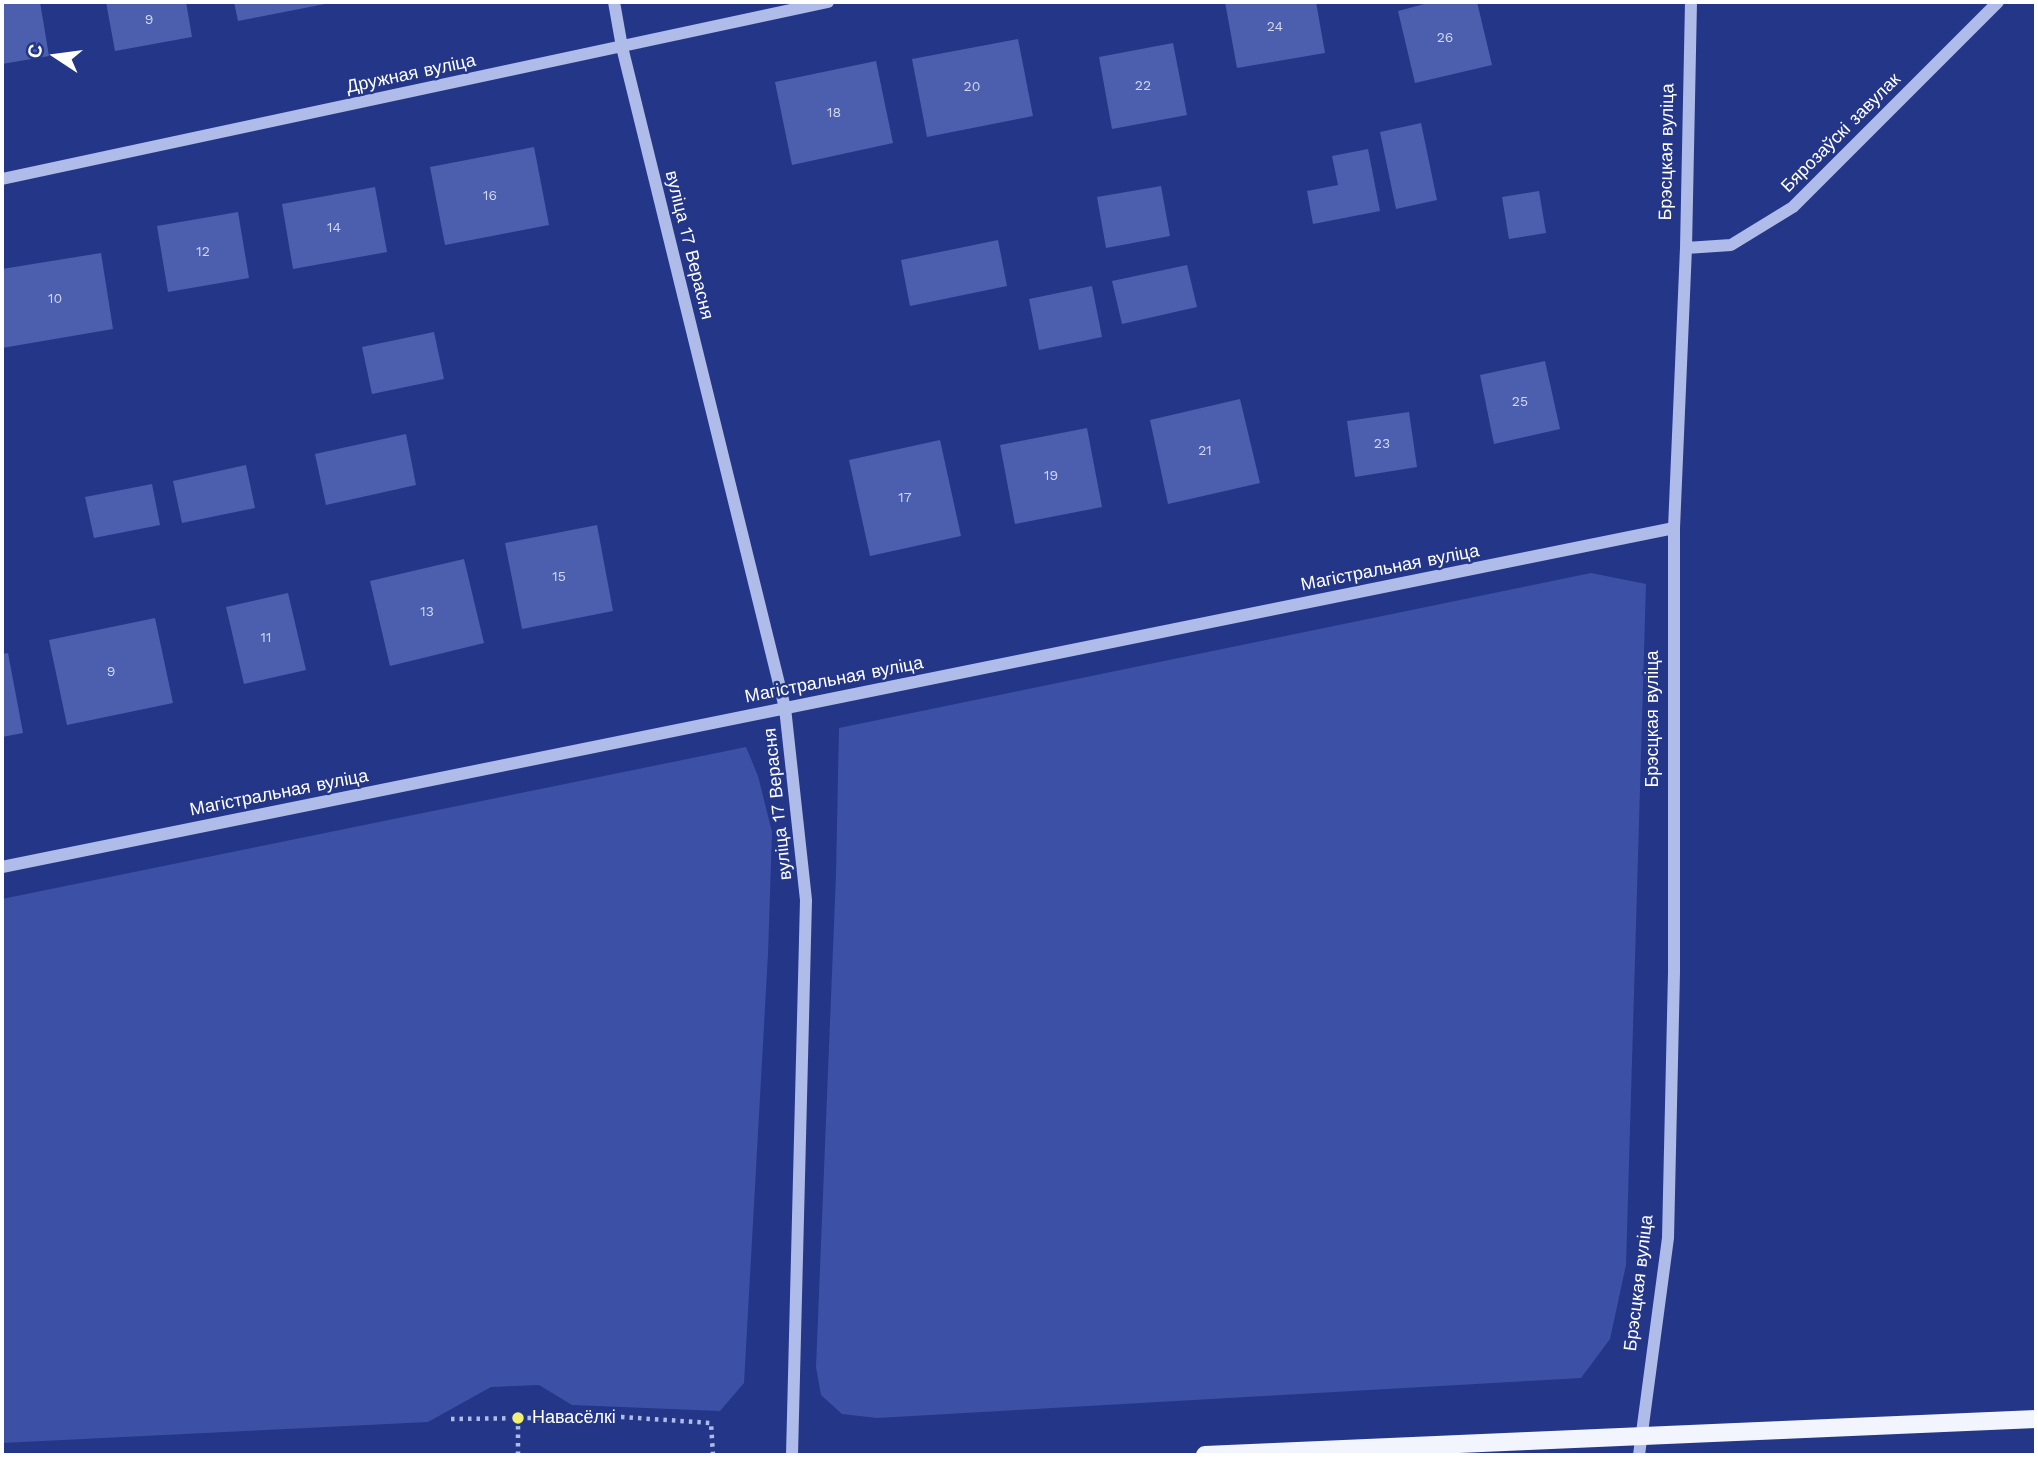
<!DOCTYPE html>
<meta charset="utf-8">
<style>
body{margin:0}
#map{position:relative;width:2038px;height:1457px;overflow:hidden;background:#243687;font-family:"Work Sans",sans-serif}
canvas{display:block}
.frame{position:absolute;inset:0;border:4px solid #fff;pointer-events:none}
.north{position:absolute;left:21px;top:21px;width:70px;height:70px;-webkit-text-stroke:5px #243687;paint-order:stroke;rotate:283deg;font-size:19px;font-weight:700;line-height:28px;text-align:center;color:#fff}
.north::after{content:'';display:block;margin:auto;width:24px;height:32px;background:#fff;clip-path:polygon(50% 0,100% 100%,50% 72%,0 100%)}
</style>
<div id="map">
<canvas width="2038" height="1457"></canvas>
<div class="frame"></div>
<div class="north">С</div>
</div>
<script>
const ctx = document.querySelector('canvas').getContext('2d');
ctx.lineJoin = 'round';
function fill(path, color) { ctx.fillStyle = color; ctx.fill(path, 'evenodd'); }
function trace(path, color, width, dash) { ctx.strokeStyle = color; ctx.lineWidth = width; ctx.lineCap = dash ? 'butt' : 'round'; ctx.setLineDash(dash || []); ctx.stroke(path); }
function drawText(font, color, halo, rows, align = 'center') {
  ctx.font = font + ' "Work Sans",sans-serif'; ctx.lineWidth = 5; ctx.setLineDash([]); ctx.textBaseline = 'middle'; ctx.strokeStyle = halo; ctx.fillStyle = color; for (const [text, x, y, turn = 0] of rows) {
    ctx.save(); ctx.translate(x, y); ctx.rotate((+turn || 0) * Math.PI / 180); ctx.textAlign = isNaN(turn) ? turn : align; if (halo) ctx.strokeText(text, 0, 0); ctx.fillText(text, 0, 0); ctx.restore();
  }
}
fill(new Path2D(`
 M1591,573l55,11 -20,681 -16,74 -29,39 -704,40 -35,-4 -21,-19 -5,-28 20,-493 3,-146z
 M746,747l12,29 14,56 -4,122 -24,429 -24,28 -148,-6 -33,-20 -48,2 -63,35 -426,21v-544z`), '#3c50a6');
fill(new Path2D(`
 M2,2h38l9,54 -47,8z
 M106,2h80l6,35 -77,14z
 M234,2h96v1l-92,18z
 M1225,2h91l9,51 -88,15z
 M1432,2h45l15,63 -77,18 -17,-72z
 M1018,39l15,77 -106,21 -15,-78z
 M1173,43l14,72 -75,14 -13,-72z
 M876,61l17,82 -101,22 -17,-83z
 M1421,123l16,77 -41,9 -16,-77z
 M534,147l15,78 -104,20 -15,-78z
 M1368,149l12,62 -67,13 -6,-33 31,-6 -6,-29z
 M1161,186l9,50 -64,12 -9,-51z
 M375,187l12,65 -94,17 -11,-65z
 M1539,191l7,42 -37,6 -7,-42z
 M238,212l11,66 -81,14 -11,-66z
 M998,240l9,46 -97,20 -9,-46z
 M101,253l12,76 -111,19v-79z
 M1187,265l10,42 -75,17 -10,-43z
 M1092,286l10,51 -63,13 -10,-51z
 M434,332l10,47 -72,15 -10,-47z
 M1545,361l15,68 -66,15 -14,-69z
 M1240,399l20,84 -92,21 -18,-84z
 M1409,412l8,55 -62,10 -8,-56z
 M1087,428l15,79 -87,17 -15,-79z
 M406,434l10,51 -90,20 -11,-51z
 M940,440l21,96 -91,20 -21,-96z
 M246,465l9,43 -73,15 -9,-42z
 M152,484l8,41 -66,13 -9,-41z
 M597,525l16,86 -91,18 -17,-86z
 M464,559l20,84 -94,23 -20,-85z
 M288,593l18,77 -62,14 -18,-77z
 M155,618l18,85 -106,22 -18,-85z
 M8,653l15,80 -21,4v-83z`), '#4c5faf');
trace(new Path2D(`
 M451,1419l171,-2 89,6 2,32
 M518,1455v-37`), '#afbbe9', 4.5, [3.5, 5]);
trace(new Path2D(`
 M614,2l8,45 163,661 21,192 -14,555
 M2,179l826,-177
 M1686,248l45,-3 62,-38 205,-205
 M2,867l1672,-339
 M1639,1455l29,-217 6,-266v-444l12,-280 5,-246`), '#afbbe9', 12);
trace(new Path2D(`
 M1205,1455l831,-36`), '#f2f4fe', 18);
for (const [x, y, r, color] of [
 [518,1418,7,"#f3ef73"]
]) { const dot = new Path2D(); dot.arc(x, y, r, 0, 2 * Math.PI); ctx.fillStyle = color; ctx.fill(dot); trace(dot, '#243687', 2.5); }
drawText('14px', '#d2d7eb', null, [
 ["9",149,20],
 ["24",1275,27],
 ["26",1445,38],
 ["22",1143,86],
 ["20",972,87],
 ["18",834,113],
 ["16",490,196],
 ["14",334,228],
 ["12",203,252],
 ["10",55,299],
 ["25",1520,402],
 ["23",1382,444],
 ["21",1205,451],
 ["19",1051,476],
 ["17",905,498],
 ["15",559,577],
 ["13",427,612],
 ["11",266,638],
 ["9",111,672]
]);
drawText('18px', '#fff', '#243687', [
 ["Дружная вуліца",411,74,-12],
 ["Бярозаўскі завулак",1841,133,-45],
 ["Брэсцкая вуліца",1667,152,-89],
 ["вуліца 17 Верасня",689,245,76],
 ["Магістральная вуліца",1390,568,-11],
 ["Магістральная вуліца",834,680,-11],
 ["Брэсцкая вуліца",1653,719,-90],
 ["Магістральная вуліца",279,793,-11],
 ["вуліца 17 Верасня",778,804,-96],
 ["Брэсцкая вуліца",1639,1283,-83]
]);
drawText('18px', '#fff', '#243687', [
 ["Навасёлкі",532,1418]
], 'left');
</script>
